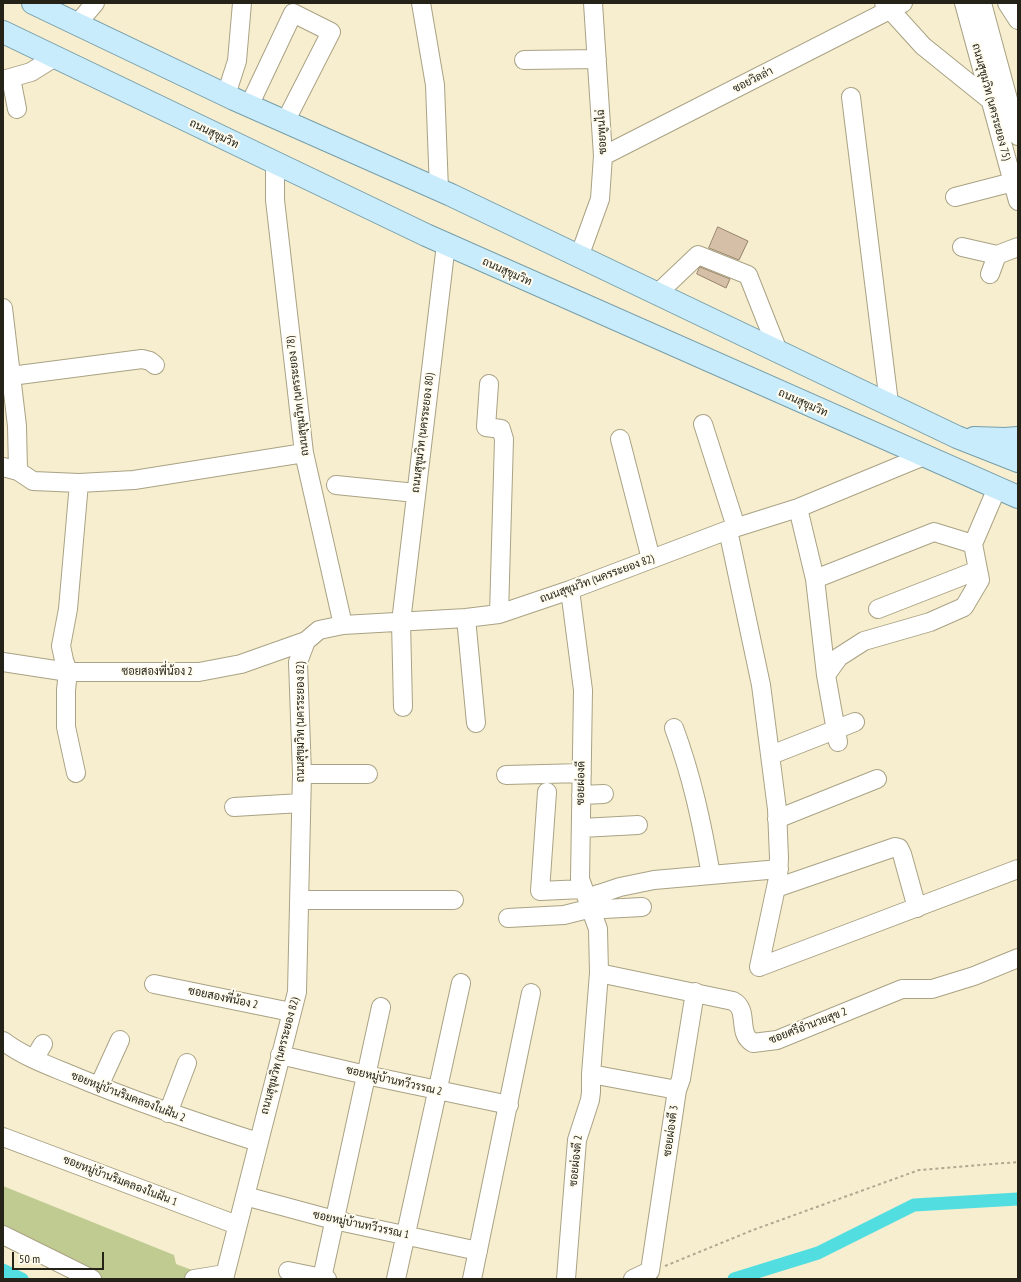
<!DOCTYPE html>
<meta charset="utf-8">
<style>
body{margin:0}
#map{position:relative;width:1021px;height:1282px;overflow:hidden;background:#f7eecf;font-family:"PT Sans Narrow",sans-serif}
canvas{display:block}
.frame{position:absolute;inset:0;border:4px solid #252217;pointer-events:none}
.scale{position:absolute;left:12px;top:1252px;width:92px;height:18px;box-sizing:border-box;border:2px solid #252217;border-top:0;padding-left:5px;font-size:12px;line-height:14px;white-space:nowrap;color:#252217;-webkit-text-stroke:3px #fffcef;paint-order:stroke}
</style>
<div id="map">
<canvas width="1021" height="1282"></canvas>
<div class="frame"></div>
<div class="scale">50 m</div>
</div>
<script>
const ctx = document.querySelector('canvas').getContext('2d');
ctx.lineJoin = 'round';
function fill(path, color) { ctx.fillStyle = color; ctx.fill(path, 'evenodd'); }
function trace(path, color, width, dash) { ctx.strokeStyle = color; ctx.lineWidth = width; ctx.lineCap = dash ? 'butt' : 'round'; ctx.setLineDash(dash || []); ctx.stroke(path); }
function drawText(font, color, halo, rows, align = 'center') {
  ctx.font = font + ' "PT Sans Narrow",Sarabun,sans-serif'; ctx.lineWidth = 4; ctx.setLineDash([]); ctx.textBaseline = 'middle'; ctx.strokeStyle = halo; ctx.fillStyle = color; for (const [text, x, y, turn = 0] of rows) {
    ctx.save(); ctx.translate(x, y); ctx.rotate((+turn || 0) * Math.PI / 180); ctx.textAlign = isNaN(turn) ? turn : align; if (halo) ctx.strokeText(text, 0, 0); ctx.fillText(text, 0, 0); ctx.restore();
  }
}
fill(new Path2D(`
 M3,1186l171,69 2,9 29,11 -28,4h-80l-94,-46z`), '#bfcb91');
trace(new Path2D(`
 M3,1270l19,9
 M734,1279l84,-26 96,-48 104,-6`), '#52dee0', 13);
const building = new Path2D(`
 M718,227l30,14 -9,19 -30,-12z
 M700,267l30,12 -4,9 -29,-14z`);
fill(building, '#d6bfa7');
trace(building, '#97826b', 1);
const minor = new Path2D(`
 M421,3l14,82 4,105
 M884,3l39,43 67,54
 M964,3l54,198
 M982,3l36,133
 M1007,3l11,17
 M77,24l18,-21
 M524,60l73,-1
 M11,78l6,31
 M3,80l28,-8 24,-15
 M226,95l11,-34 5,-58
 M851,97l38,306
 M249,106l44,-93 38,19 -46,90
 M603,156l300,-153
 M275,164v36l29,253 39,172
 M955,197l58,-15
 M962,247l35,8 21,-8
 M579,257l21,-58 3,-43 -10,-153
 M990,274l7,-19
 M657,294l41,-39 50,20 30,76
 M3,308l14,118 1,45
 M11,376l131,-17 8,2 5,4
 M489,384l-3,43 15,2 3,10 -5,175
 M703,424l33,103
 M620,439l31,120
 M3,467l15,4 15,10 46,2 55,-3 170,-27
 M336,485l80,8
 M798,508l17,71 11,96
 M728,530l33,155 16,124 2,49 -1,20 -19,89
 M815,579l119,-47 39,12
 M878,609l100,-39
 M466,618l10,105
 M3,662l65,10h131l42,-8 65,-23
 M403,707l-2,-85 45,-378
 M674,728c18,48 28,96 37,147
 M838,742l-12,-67 13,-18 25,-16 66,-19 34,-15 16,-27 -7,-36 24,-56
 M771,755l84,-33
 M76,773l-10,-46v-37l2,-18 -4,-12 -3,-14 7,-37 11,-126
 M302,774h66
 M506,775l76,-2
 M547,792l-7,99 43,-2
 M581,795l23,-1
 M234,807l67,-4
 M777,819l100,-40
 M581,828l57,-3
 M776,888l119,-41 4,1 3,6 15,54
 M598,894l6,15 38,-2
 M587,898l33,-11 34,-7 125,-11
 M299,900h155
 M508,918l56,-3 28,-7
 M759,967l259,-98
 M599,973l134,28c17,9 3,32 20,42l24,-3 125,-51h30l42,-13 44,-18
 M154,984l137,28
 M3,1041c21,16 47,25 71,35 60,25 121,46 184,66
 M280,1055l86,20 143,30
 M34,1059l9,-15
 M591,1074l86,16
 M99,1086l21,-46
 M168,1113l19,-50
 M3,1137l234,88
 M245,1196l89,24 144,31
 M3,1235l89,44
 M288,1271l39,8
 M322,1278l59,-271
 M194,1279l31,-5
 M224,1279l73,-287 5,-218 -4,-112 8,-21 13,-11 24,-5 123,-7 33,-4 71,-24 158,-60 70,-22 126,-52
 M396,1279l65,-296
 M472,1279l59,-286
 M566,1279l11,-139 13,-40 1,-8v-18l8,-101 -1,-44 -18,-50 3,-189 -13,-100
 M633,1279l17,-8 27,-181 4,-11 14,-87`);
const major = new Path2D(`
 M33,3l201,96 217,96 506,242 61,24
 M3,32l423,203 592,262
 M974,438l31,1 13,-1`);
trace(minor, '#a9a284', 20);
trace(major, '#779ea9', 24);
trace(new Path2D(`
 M665,1266l88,-36 166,-60 99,-8`), '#afa890', 2, [3, 3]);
trace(minor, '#fff', 18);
trace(major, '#c8ecfb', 22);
drawText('11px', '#252217', '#fffcef', [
 ["ซอยวิลล่า",753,80,-27],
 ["ถนนสุขุมวิท (นครระยอง 75)",991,102,75],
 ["ซอยพูนไฉ่",602,132,-93],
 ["ถนนสุขุมวิท",214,134,26],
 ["ถนนสุขุมวิท",507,272,24],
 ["ถนนสุขุมวิท (นครระยอง 78)",298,396,-97],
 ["ถนนสุขุมวิท",803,403,24],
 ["ถนนสุขุมวิท (นครระยอง 80)",423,433,-83],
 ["ถนนสุขุมวิท (นครระยอง 82)",597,579,-20],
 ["ซอยสองพี่น้อง 2",157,672],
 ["ถนนสุขุมวิท (นครระยอง 82)",301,722,-90],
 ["ซอยผ่องดี",581,783,-89],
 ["ซอยสองพี่น้อง 2",223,998,12],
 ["ซอยศรีอำนวยสุข 2",808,1026,-21],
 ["ถนนสุขุมวิท (นครระยอง 82)",280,1056,-75],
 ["ซอยหมู่บ้านทวีวรรณ 2",394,1081,13],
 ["ซอยหมู่บ้านริมคลองในฝัน 2",128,1097,21],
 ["ซอยผ่องดี 3",671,1131,-82],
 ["ซอยผ่องดี 2",576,1161,-84],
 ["ซอยหมู่บ้านริมคลองในฝัน 1",120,1181,21],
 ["ซอยหมู่บ้านทวีวรรณ 1",361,1225,12]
]);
</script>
